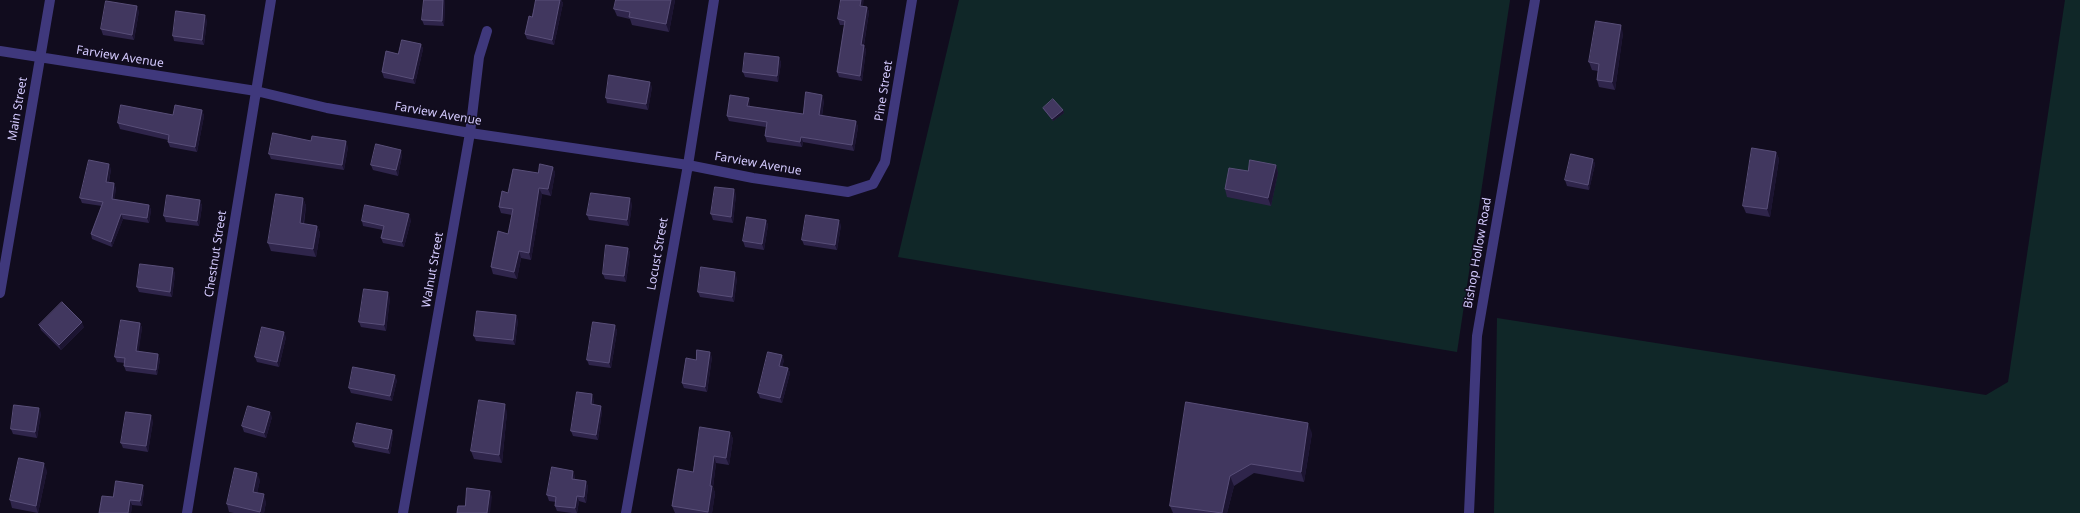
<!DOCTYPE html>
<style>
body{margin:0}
canvas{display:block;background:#110c1e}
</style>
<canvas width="2080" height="513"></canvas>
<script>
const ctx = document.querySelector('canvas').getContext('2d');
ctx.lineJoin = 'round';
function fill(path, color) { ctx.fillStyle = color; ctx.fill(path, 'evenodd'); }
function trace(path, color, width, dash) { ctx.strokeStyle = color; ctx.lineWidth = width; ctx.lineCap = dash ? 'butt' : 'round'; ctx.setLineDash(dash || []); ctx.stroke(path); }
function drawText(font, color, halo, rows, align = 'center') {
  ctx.font = font + ' "Noto Sans",sans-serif'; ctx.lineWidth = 3; ctx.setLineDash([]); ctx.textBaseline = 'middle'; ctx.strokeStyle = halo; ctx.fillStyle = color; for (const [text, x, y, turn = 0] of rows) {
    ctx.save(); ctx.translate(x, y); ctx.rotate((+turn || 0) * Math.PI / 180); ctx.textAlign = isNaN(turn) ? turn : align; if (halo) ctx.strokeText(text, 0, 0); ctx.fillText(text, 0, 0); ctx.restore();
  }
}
fill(new Path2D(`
 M959,0h551l-53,352 -559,-95z
 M2065,0h15v513h-586l3,-195 489,77 22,-13z`), '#102728');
trace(new Path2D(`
 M0,51l256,40 71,17 143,25 218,32 65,13 95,14 25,-8 12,-22 27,-162
 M0,293l50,-293
 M187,513l84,-513
 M403,513l67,-380 9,-76 8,-26
 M626,513l62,-348 26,-165
 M1469,513l8,-177 58,-336`), '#3f387c', 10);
fill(new Path2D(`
 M445,0l-1,26 -20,-1 -2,-5z
 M536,0h25l2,3 -9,42 -27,-6 -2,-5 7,-17z
 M616,0h59l-6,32 -37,-7 -2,-6 -13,-3 -3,-7z
 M863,6l4,1 2,5 -5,33 2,5 -4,31 -23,-4 -2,-5 8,-47h-5l-2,-6z
 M139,11l-5,29 -31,-5 -2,-6z
 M207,20l-3,25 -30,-4 -1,-5z
 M1623,33l-8,57 -16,-3 -2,-7 1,-9 -6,-1 -3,-8z
 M421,44l2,5 -8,35 -31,-6 -2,-6 16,-18z
 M779,57l2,6 -3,19 -33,-5 -2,-5z
 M652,87l-4,23 -41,-7 -1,-5z
 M824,100l-2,16 34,5 2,6 -4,24 -51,-9 -1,5 -35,-5 -2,-6 1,-9 -37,-6 -2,-5 23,-12v3l53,7z
 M1043,108l20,2 1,3 -11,8 -9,-11z
 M202,110l2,6 -7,36 -27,-5 -2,-5v-2l-48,-11 -2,-6 55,-8z
 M311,141l37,6 -4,23 -73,-11 -2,-5z
 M1776,152l3,7 -9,58 -24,-4 -3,-7z
 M402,155l-4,21 -25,-6 -2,-5z
 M1593,159l2,5 -6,26 -22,-4 -2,-6z
 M1276,165l2,8 -7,33 -44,-9 -2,-8 23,-18z
 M553,167l2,6 -4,23 -9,-2 -11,66 -10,-2 -4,21 -24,-5 -2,-7 17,-33 4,-19 -11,-2 -2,-6 9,-14 30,-20z
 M111,169l-2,13 7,6 -2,12 35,5 2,5 -2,13 -26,-4 -11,28 -20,-8 -1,-5 11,-28 -20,-3 -2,-5z
 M736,194l-3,29 -20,-3 -2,-6z
 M303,198l3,8 -2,18 13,2 3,7 -4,24 -45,-6 -3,-8z
 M200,200l2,6 -3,20 -33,-4 -2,-6z
 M632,204l-3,22 -40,-6 -2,-5z
 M411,220l-7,27 -21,-4 -2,-5 2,-8 -20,-4 -1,-5z
 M766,220l2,5 -4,25 -19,-3 -2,-6z
 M841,225l-4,25 -33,-5 -2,-5z
 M628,248l2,5 -4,29 -21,-3 -2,-5z
 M173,268l2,6 -3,23 -33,-5 -2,-5z
 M737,278l-3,24 -34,-5 -2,-5z
 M390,298l-4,33 -25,-4 -2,-5z
 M518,320l-3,25 -39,-4 -2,-5z
 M140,323l2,5 -4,24 20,2 2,6 -3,15 -31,-4 -2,-5 1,-3 -8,-1 -2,-5z
 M39,325l45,2 -23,23 -20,-20z
 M615,325l2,6 -6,37 -22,-3 -2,-5z
 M286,337l-7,30 -22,-5 -2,-5z
 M712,357l-5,35 -23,-4 -2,-5 14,-23z
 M784,360l-2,7 6,1 2,5 -8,30 -22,-5 -2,-5z
 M397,380l-5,21 -41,-8 -2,-5z
 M594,400l-1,5 9,6 -4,29 -25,-4 -2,-5z
 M1186,402l126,31 -8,49 -50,-9 -20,13 -7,27h-54l-3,-7z
 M507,412l-5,51 -28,-4 -3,-8z
 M41,413l-4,25 -24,-4 -2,-5z
 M272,417l-6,21 -22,-6 -2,-6z
 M153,421l-5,31 -25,-4 -2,-5z
 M392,430l1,6 -3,18 -35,-7 -2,-5z
 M730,432l3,7 -4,26 -13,-2 -3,24 2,6 -3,20h-37l-3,-7 21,-34z
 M47,471l-9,42 -26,-5 -2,-8z
 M575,476v4l11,1 2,6 -2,16 -7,-2 -2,12h-5l-15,-2 -2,-5 1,-4 -7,-1 -2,-6z
 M260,480l-3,13 9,9 -2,11h-30l-5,-1 -2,-8z
 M144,491l-2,15 -10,-1 -1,8h-32l14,-16z`), '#2f254b');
fill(new Path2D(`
 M443,0h2l-1,26 -2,-5z
 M560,0h1l2,3 -9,42 -2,-5z
 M671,0h4l-6,32 -3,-8z
 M861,0h3l-2,11 -2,-5z
 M137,6l2,5 -5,29 -2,-5z
 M867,7l2,5 -6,38 -2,-5z
 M205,15l2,5 -3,25 -2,-5z
 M1621,25l2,8 -8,57 -3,-8z
 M421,44l2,5 -8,35 -2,-5z
 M864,45l2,5 -4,31 -2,-5z
 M779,57l2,6 -3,19 -1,-6z
 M650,82l2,5 -4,23 -2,-6z
 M822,95l2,5 -3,20 -2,-5z
 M749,98l1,6 -1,7 -2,-5z
 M202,110l2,6 -7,36 -2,-5z
 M1063,110l1,3 -11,8 -1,-2z
 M856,121l2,6 -4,24 -2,-6z
 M801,137l2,5 -1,5 -2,-5z
 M346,141l2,6 -4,23 -2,-5z
 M401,150l1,5 -4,21 -2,-6z
 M1776,152l3,7 -9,58 -3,-8z
 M1593,159l2,5 -6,26 -1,-5z
 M109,164l2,5 -3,17 -2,-4z
 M1276,165l2,8 -7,33 -3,-8z
 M553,167l2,6 -4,23 -3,-7z
 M114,183l2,5 -2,16 -2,-5z
 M539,188l3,6 -11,66 -2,-7z
 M734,189l2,5 -3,29 -2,-6z
 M303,198l3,8 -4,25 -2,-8z
 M630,198l2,6 -3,22 -2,-6z
 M200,200l2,6 -3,20 -2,-5z
 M149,205l2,5 -2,13 -2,-5z
 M121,214l2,5 -11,28 -1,-5z
 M409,214l2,6 -7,27 -2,-5z
 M766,220l2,5 -4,25 -2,-6z
 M839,220l2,5 -4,25 -2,-5z
 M317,226l3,7 -4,24 -3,-8z
 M628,248l2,5 -4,29 -2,-6z
 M519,251l2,7 -4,21 -3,-7z
 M173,268l2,6 -3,23 -2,-5z
 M735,272l2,6 -3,24 -2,-5z
 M388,292l2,6 -4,33 -2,-6z
 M516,315l2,5 -3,25 -2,-5z
 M82,322l2,5 -23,23 -2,-5z
 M140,323l2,5 -4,28 -2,-5z
 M615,325l2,6 -6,37 -2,-5z
 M284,332l2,5 -7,30 -2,-5z
 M710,352l2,5 -5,35 -2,-5z
 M158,354l2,6 -3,15 -1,-5z
 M782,355l2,5 -3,11 -2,-5z
 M788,368l2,5 -8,30 -2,-5z
 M395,375l2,5 -5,21 -2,-5z
 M592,394l2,6 -1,10 -2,-6z
 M505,404l2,8 -5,51 -3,-8z
 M601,406l1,5 -4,29 -2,-5z
 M39,408l2,5 -4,25 -2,-6z
 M270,412l2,5 -6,21 -2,-5z
 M151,415l2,6 -5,31 -2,-6z
 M1308,423l4,10 -8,49 -3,-10z
 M392,430l1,6 -3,18 -2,-5z
 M730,432l3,7 -4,26 -3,-7z
 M714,456l2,7 -3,24 2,6 -3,20h-3l-1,-1 2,-26z
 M44,463l3,8 -9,42 -2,-7z
 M573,471l2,5 -1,9 -2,-6z
 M257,473l3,7 -4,19 -3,-7z
 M1230,476l4,10 -7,27h-5z
 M586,481l2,6 -2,16 -2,-6z
 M143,485l1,6 -2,15 -2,-5z
 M490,491l2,6 -2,16h-3z
 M264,494l2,8 -2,11h-4v-1z
 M577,496l2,5 -2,12 -2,-5z
 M130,500l2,5 -1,8h-3z`), '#1c1431');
const building = new Path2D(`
 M424,0h19l-1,21 -20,-1z
 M536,0h24l-8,40 -27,-6 4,-18 3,1z
 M616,0h55l-5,24 -37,-7 1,-5 -16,-3z
 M841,0h20l-1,6 7,1 -6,38h3l-4,31 -23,-4 8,-51 -7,-2z
 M106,1l31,5 -5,29 -31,-6z
 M176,11l29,4 -3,25 -29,-4z
 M1596,21l25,4 -9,57 -15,-2 2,-16 -10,-2z
 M402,40l19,4 -8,35 -31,-7 4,-21 12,3z
 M745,53l34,4 -2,19 -34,-4z
 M609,75l41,7 -4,22 -40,-6z
 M806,92l16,3 -3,20 37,6 -4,24 -51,-8 -1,5 -35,-6 2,-14 -40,-6 3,-21 19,3 -2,8 56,8z
 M1053,99l10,11 -11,9 -9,-11z
 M121,105l52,10 2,-10 27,5 -7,37 -27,-5 1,-7 -51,-12z
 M273,133l38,8 1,-5 34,5 -4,24 -73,-11z
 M376,144l25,6 -5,20 -25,-5z
 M1752,148l24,4 -9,57 -24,-3z
 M1571,154l22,5 -5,26 -23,-5z
 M89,160l20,4 -3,18 8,1 -2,16 37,6 -2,13 -26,-4 -10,28 -20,-8 12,-32 -23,-4z
 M1250,160l26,5 -8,33 -43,-9 4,-21 19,3z
 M540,164l13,3 -5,22 -9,-1 -10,65 -10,-2 -5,21 -23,-5 7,-36 10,3 5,-25 -14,-2 3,-16 6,2 5,-24 25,4z
 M715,187l19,2 -3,28 -20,-3z
 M591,193l39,5 -3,22 -40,-5z
 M276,194l27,4 -3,25 17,3 -4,23 -45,-6z
 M167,195l33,5 -3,21 -33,-5z
 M365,205l44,9 -7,28 -21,-4 3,-12 -22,-5z
 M806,215l33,5 -4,25 -33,-5z
 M747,217l19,3 -4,24 -19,-3z
 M606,245l22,3 -4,28 -21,-2z
 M140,264l33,4 -3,24 -33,-5z
 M701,267l34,5 -3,25 -34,-5z
 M364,289l24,3 -4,33 -25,-3z
 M62,302l20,20 -23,23 -20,-20z
 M477,311l39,4 -3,25 -39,-4z
 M121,320l19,3 -4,28 22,3 -2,16 -32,-4 1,-8 -10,-1z
 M593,322l22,3 -6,38 -22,-3z
 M262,327l22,5 -7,30 -22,-5z
 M697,350l13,2 -5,35 -23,-4 4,-25 10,2z
 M768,352l14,3 -3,11 9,2 -8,30 -22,-5z
 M353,367l42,8 -5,21 -41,-8z
 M577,392l15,2 -1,10 10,2 -5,29 -25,-4z
 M479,400l26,4 -6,51 -28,-4z
 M1186,402l122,21 -7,49 -50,-8 -21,12 -8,37 -52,-7z
 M14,405l25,3 -4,24 -24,-3z
 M248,406l22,6 -6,21 -22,-7z
 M126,412l25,3 -5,31 -25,-3z
 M357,423l35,7 -4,19 -35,-7z
 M700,427l30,5 -4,26 -12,-2 -4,30h2l-4,26 -36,-6 6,-37 15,3z
 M19,458l25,5 -8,43 -26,-6z
 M552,467l21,4 -1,8 14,2 -2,16 -7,-1 -2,12 -20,-2 1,-9 -9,-2z
 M235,468l22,5 -4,19 11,2 -4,18 -33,-8z
 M116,481l27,4 -3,16 -10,-1 -2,13h-29l3,-17 11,1z
 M467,488l23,3 -3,22h-30l1,-7h7z`);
fill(building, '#41375f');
trace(building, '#584e78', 1);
drawText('12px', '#d4cafe', '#110c1e', [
 ["Farview Avenue",120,57,9],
 ["Pine Street",884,91,-81],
 ["Main Street",18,109,-80],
 ["Farview Avenue",438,114,10],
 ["Farview Avenue",758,164,10],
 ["Bishop Hollow Road",1478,253,-80],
 ["Chestnut Street",216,254,-81],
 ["Locust Street",658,254,-80],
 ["Walnut Street",433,270,-80]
]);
</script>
